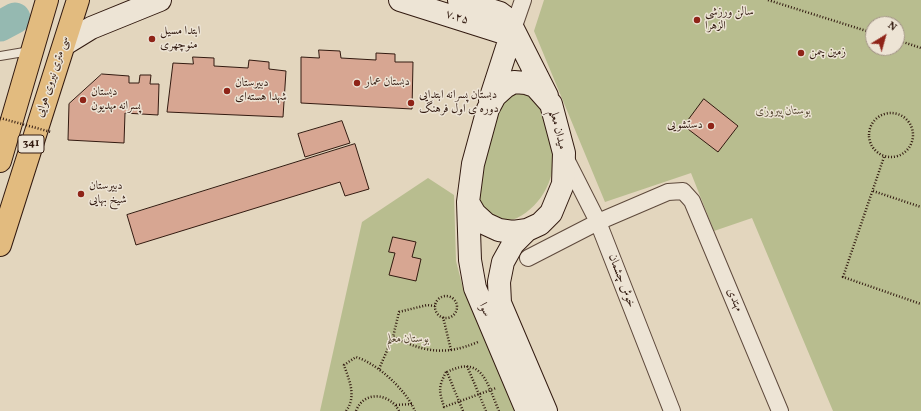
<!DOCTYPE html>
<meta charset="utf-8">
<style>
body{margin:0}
#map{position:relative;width:921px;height:411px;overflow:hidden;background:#e3d6be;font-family:Vollkorn,serif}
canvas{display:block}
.north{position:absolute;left:865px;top:16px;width:40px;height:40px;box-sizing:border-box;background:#ede4d5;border:1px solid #a29386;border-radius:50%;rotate:37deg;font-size:11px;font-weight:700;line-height:16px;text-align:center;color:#321a10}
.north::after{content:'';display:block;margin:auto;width:14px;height:18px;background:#8f2418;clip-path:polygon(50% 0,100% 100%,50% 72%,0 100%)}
</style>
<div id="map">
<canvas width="921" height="411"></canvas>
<div class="north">N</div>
</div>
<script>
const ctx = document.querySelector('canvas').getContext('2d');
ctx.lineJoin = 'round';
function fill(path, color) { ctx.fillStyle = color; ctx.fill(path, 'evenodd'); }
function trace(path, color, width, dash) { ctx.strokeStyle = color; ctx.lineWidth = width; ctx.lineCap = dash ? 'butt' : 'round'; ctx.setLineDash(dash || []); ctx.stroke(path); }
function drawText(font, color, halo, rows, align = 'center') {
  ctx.font = font + ' Vollkorn,Amiri,serif'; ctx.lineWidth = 3; ctx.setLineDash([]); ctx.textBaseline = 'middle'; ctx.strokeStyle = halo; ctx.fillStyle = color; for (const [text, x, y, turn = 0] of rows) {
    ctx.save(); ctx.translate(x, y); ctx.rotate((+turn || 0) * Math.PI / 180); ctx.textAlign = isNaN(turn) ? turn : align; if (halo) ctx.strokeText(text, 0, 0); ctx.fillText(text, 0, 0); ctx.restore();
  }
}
fill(new Path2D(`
 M544,0h377v411h-88l-81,-193 -38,13 -23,-58 -86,29 -71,-171zM873,24h24v24h-24z
 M512,89l28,8c5,16 11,33 13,50 4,29 -10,58 -36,71 -10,5 -26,-1 -33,-10 -2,-3 -5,-10 -5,-14 -2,-21 6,-42 11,-62 2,-7 3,-15 6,-21 4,-8 11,-15 16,-22z
 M428,178l26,17 2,66 7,27 53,123h-196l42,-189z`), '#b8bd8f');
trace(new Path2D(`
 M0,26l15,-8`), '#95b9b1', 31);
const building = new Path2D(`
 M319,50l21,1 1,7 35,2v-7l19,1v8h18l-1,47 -111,-6v-46l18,1z
 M193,57l21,1v8l34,2 1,-8 20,2v7l17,2 -3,46 -116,-5 6,-49 20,1z
 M102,74l27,2v7h10l1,-8h11l-1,9h9l-1,31 -33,-2 -1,30 -56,-3 1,-36z
 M704,99l34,27 -20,26 -34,-26z
 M342,121l8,22 -45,14 -7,-23z
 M355,144l14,45 -24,7 -5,-14 -204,63 -9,-30z
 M393,237l23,5 -4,15 9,2 -5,22 -27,-6 6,-22 -6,-1z`);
fill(building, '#d7a692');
trace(building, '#321a10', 1);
const service = new Path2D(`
 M0,56l30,-5`);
const minor = new Path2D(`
 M513,29l10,-29
 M564,155l34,67 74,189
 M528,258l70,-36 70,-30 15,-1 9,10 88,210`);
const secondary = new Path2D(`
 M400,0l101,32 12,-3
 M459,0l41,13 8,6 39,77
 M65,44l26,-16 69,-28
 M514,82l12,1 9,3 16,18 13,49 -1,31 -12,29 -11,11 -13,6 -14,2 -14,-2 -13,-6 -11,-10 -7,-12 5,-38 15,-55 7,-13 10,-9z
 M490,100l23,-71
 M468,202l2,58 5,28 52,123
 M527,230l-14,14 -10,18 -4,20 1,21 46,108`);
const primary = new Path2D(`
 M0,161l47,-161
 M0,245l78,-245`);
trace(service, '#5e493c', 10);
trace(minor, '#5e493c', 18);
trace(secondary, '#321a10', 24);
trace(primary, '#321a10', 24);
trace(new Path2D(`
 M768,0l105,33
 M897,40l24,8
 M869 135a22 22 0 1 1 44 0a22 22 0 1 1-44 0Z
 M884,157l-41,120 78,27
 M873,191l48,16
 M435 307a11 11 0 1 1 22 0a11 11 0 1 1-22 0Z
 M435,306l-8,-1 -28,7 -6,25c32,15 51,19 85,5
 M443,317l8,33
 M467,366l19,45
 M379,369l14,-32
 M446,372c-8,16 -7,18 -2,35l52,-19
 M396,405l16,-1
 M346,411c11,-15 3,-31 -2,-46l12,-8c22,7 50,33 59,54
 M356,411c8,-21 34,-18 43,0
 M463,411l-16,-39c36,-18 40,12 52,39`), '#321a10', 2.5, [1, 2]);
trace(service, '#ede4d5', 8);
trace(minor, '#ede4d5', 16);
trace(secondary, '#ede4d5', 22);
trace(primary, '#e2bb7f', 22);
trace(new Path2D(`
 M0,118l51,14`), '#321a10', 2.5, [1, 2]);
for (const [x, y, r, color] of [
 [697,20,4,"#8f2418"],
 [152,39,4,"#8f2418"],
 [801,53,4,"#8f2418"],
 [357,83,4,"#8f2418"],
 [227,91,4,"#8f2418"],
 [83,100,4,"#8f2418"],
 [411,103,4,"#8f2418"],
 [711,126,4,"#8f2418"],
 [81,194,4,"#8f2418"]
]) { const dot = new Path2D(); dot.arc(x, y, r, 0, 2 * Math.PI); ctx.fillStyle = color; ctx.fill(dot); trace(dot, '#ede4d5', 1.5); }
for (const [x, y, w] of [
 [31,144,26]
]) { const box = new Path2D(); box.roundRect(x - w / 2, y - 9, w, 18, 3); ctx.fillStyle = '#ede4d5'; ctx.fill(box); trace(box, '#321a10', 1); }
drawText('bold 11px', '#321a10', null, [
 ["341",31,144]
]);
drawText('12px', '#321a10', '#ede4d5', [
 ["سالن ورزشی",705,13],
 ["الزهرا",705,27],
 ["ابتدا مسیل",160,32],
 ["منوچهری",160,46],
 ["زمین چمن",809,53],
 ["دبستان عمار",365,83],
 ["دبیرستان",235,84],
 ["شهدا هسته‌ای",235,98],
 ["دبستان",91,93],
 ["پسرانه مهدیون",91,107],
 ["دبستان پسرانه ابتدایی",419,96],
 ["دوره ی اول فرهنگ",419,110],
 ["دستشویی",703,126,"right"],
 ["دبیرستان",89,187],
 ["شیخ بهایی",89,201]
], 'left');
drawText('12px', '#321a10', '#ede4d5', [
 ["۷.۲۵",457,18,18],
 ["سی متری نیروی هوایی",53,77,-72],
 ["میدان معلم",557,130,76],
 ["خوش چشمان",621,281,69],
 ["مهتدی",734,300,67],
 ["سوا",484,310,67]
]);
drawText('italic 12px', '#5a4b36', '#ede4d5', [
 ["بوستان پیروزی",783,112],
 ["بوستان معلم",408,340]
]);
</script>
